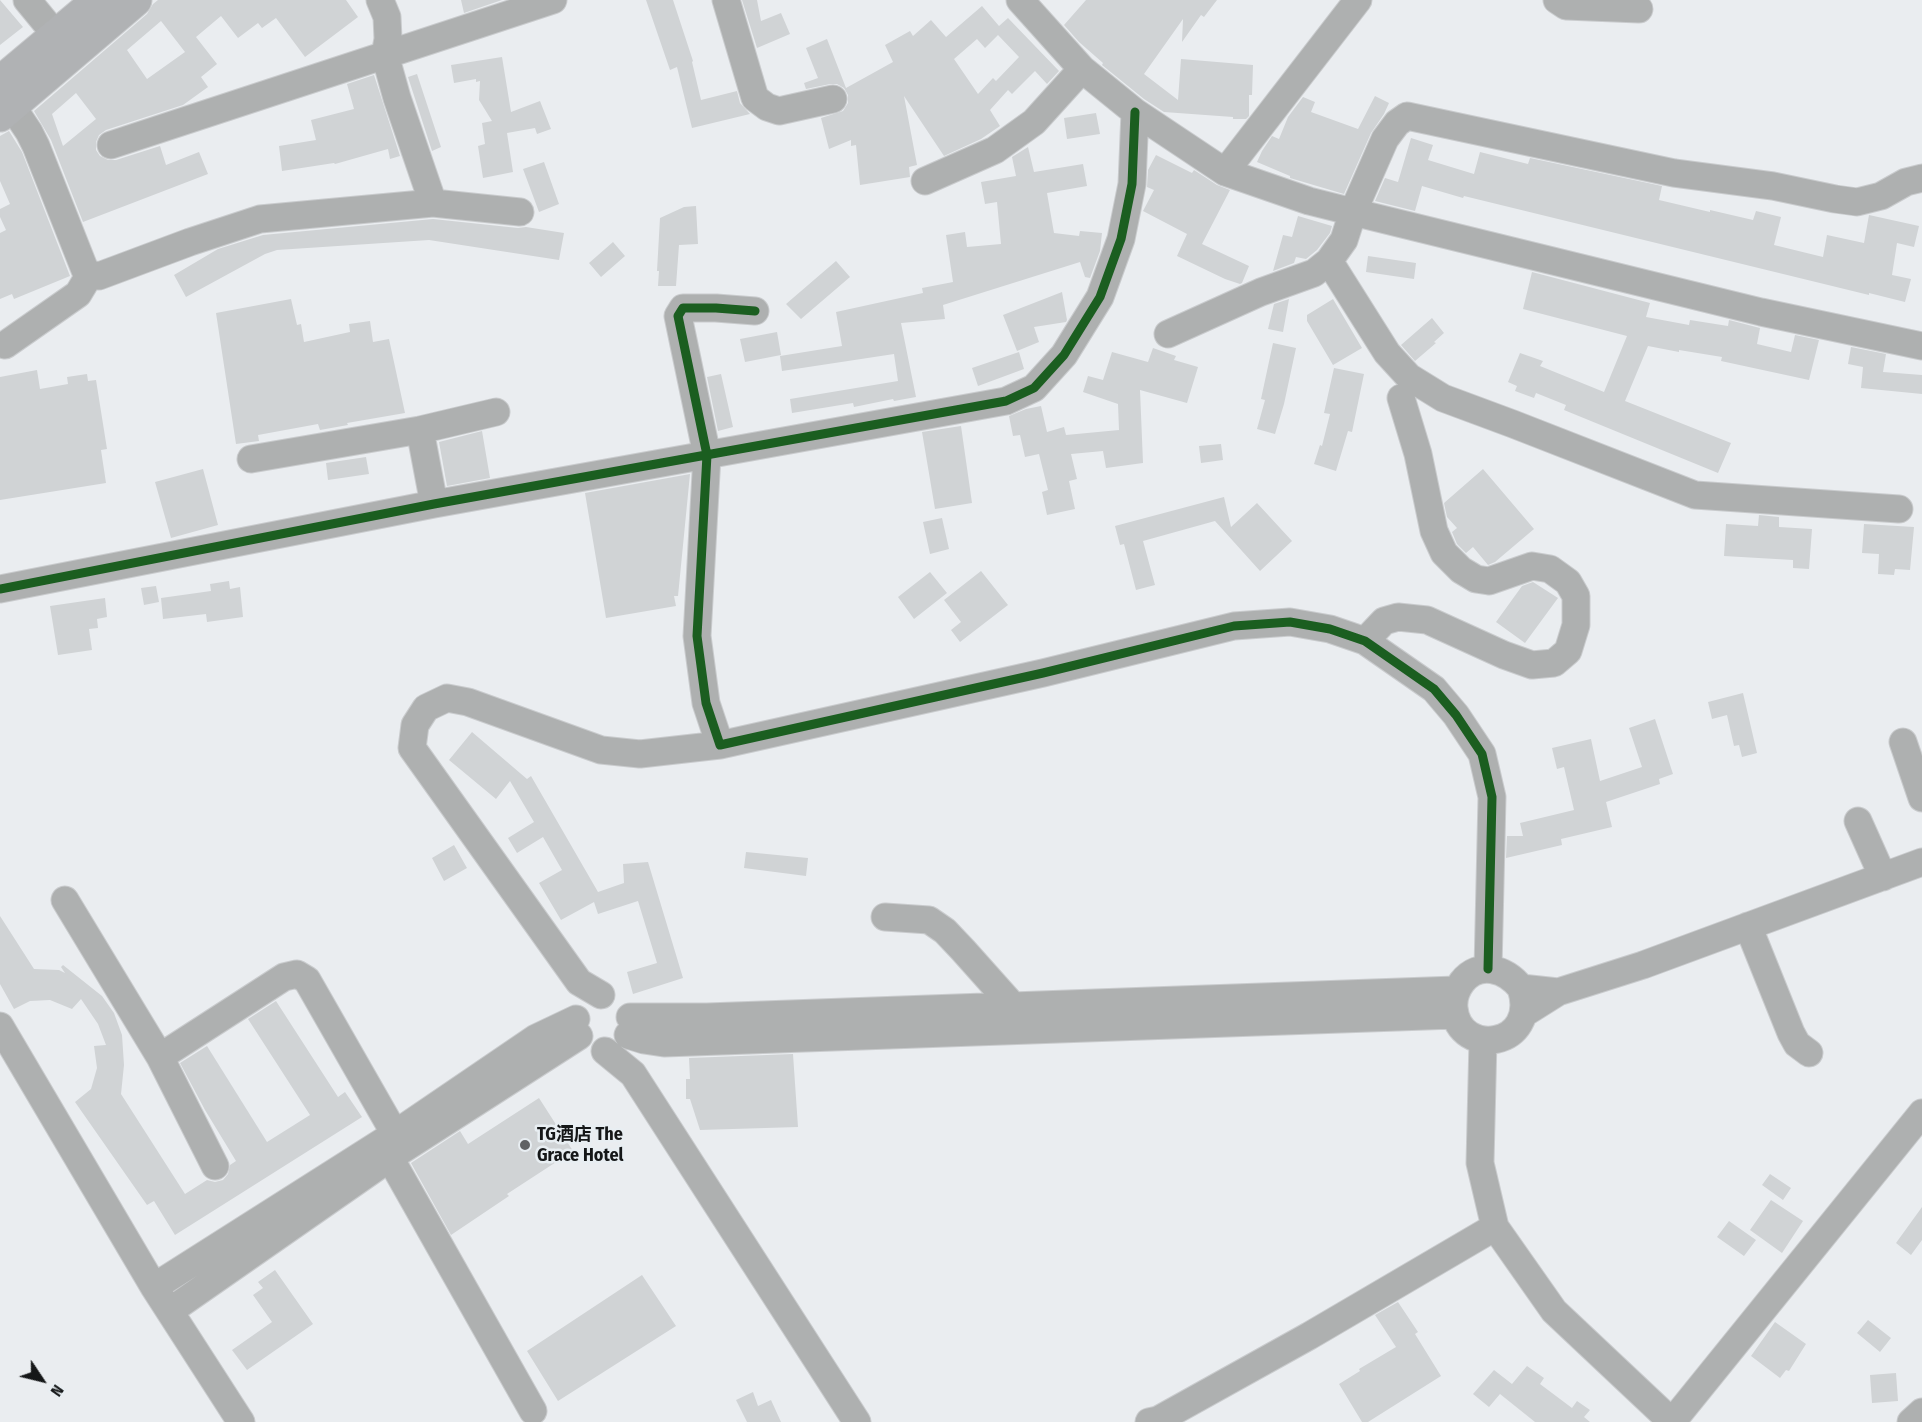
<!DOCTYPE html>
<meta charset="utf-8">
<style>
body{margin:0}
#map{position:relative;width:1922px;height:1422px;overflow:hidden;background:#eaedf0;font-family:"Fira Sans Condensed",sans-serif}
canvas{display:block}
.north{position:absolute;left:12px;top:1350px;width:60px;height:60px;-webkit-text-stroke:4px #e8eef2;paint-order:stroke;rotate:125deg;font-size:16px;font-weight:700;line-height:24px;text-align:center;color:#151718}
.north::after{content:'';display:block;margin:auto;width:21px;height:27px;background:#151718;clip-path:polygon(50% 0,100% 100%,50% 72%,0 100%)}
</style>
<div id="map">
<canvas width="1922" height="1422"></canvas>
<div class="north">N</div>
</div>
<script>
const ctx = document.querySelector('canvas').getContext('2d');
ctx.lineJoin = 'round';
function fill(path, color) { ctx.fillStyle = color; ctx.fill(path, 'evenodd'); }
function trace(path, color, width, dash) { ctx.strokeStyle = color; ctx.lineWidth = width; ctx.lineCap = dash ? 'butt' : 'round'; ctx.setLineDash(dash || []); ctx.stroke(path); }
function drawText(font, color, halo, rows, align = 'center') {
  ctx.font = font + ' "Fira Sans Condensed","Noto Sans SC",sans-serif'; ctx.lineWidth = 5; ctx.setLineDash([]); ctx.textBaseline = 'middle'; ctx.strokeStyle = halo; ctx.fillStyle = color; for (const [text, x, y, turn = 0] of rows) {
    ctx.save(); ctx.translate(x, y); ctx.rotate((+turn || 0) * Math.PI / 180); ctx.textAlign = isNaN(turn) ? turn : align; if (halo) ctx.strokeText(text, 0, 0); ctx.fillText(text, 0, 0); ctx.restore();
  }
}
fill(new Path2D(`
 M0,0l23,27 -23,18z
 M158,0h188l12,17 -53,40 -29,-39 -14,10 -4,-5 -20,15 -17,-22 -25,21 21,27 -16,13 7,10 -25,18 -77,25 -7,5 -3,7v8l4,6 8,4h8l44,-14 6,19 33,-13 9,22 -125,48 -32,-82 -17,-29 113,-97 6,-10zM161,21l24,31 -38,27 -20,-29zM76,93l20,26 -33,27 -11,-32z
 M461,0h41l-38,13z
 M646,0h27l20,61 -1,1 9,38 36,-9 3,12 10,11 -58,14 -15,-61 -7,3z
 M742,0h15l4,21 20,-8 9,21 -33,14z
 M1086,0h131l-13,17 -3,-2 -19,27 1,-23 -39,55 34,26 3,-41 72,6 -1,30h-3v21l-3,3h-13v-2l-69,-5 -20,-13 -42,-34 1,-2 -24,-21 -15,-17z
 M982,6l17,20 9,-8 51,53 -12,13 -12,-13 -23,23 -4,-4 -18,20 10,16 -19,13 -37,17 -40,-60 13,69 -8,2 1,10 -50,8 -4,-40 -5,1v-6l-22,9 -8,-31 22,-7 5,-8v-8l-4,-7 -7,-4h-7l-24,5 -2,-6 14,-5 -12,-30 21,-9 19,49 47,-26 -8,-17 25,-14 3,5 18,-16 15,17zM998,35l21,22 -23,24 -3,-3 -15,16 -24,-35 23,-20 8,9z
 M502,57l9,55 29,-11 11,28 -14,5 -2,-6 -28,5 6,39 -30,6 -5,-32 7,-2 -3,-21 10,-2 -13,-21 1,-19 -4,1v-3l-22,4 -3,-18z
 M417,74l24,73 -9,4 -24,-74z
 M374,75l26,81 -10,3 -2,-10 -53,15 -1,-1 -52,8 -3,-25 37,-6 -5,-20 43,-11 -7,-25z
 M1375,96l14,7 -5,11 -13,19 -27,61 -54,-16v-2l-33,-14 5,-11 10,-15 7,3 9,-22 15,-20 12,5 -4,10 47,17z
 M1096,113l4,21 -33,5 -3,-21z
 M9,131l13,21 48,124 -56,23 -2,-5 -12,5v-66l6,-3 -6,-13v-8l10,-5 -10,-23v-45z
 M1411,138l22,7 -5,15 46,14 6,-22 48,12 2,-6 132,28 -3,14 51,12v-2l43,10 3,-9 25,6 -7,28 49,12 4,-22 37,8 5,-28 50,11 -5,21 -17,-4 -5,32 19,4 -6,23 -36,-9v2l-405,-99 -1,2 -41,-12 -7,25 -40,-10 10,-23 13,4z
 M1028,147l6,25 49,-8 4,22 -40,7 7,40 25,3 1,-5 22,2 -2,18 -10,27 -5,-1 -5,-15 -137,43 2,14 -44,4 15,74 -22,4 -1,-2 -39,8 -1,-4 -61,10 -2,-14 108,-18 -4,-27 -112,17 -2,-15 62,-10 -6,-34 87,-19 -1,-5 31,-6 -7,-47 19,-3 2,15 34,-3 -4,-42 -12,2 -4,-22 35,-6 -4,-19z
 M1156,155l36,18 2,-3 23,15 13,5 -28,54 47,22 -7,17 -2,1 -15,-5 -48,-23 10,-22 -44,-23 11,-21 -7,-3 1,-17z
 M544,162l15,42 -20,8 -16,-43z
 M696,206l2,38 -19,1 -3,41h-18l1,-15h-2l3,-53 24,-11z
 M1298,216l34,10 -2,7 -13,17 -11,9 -10,-2 -2,6 -21,8 10,-36 9,2z
 M433,219l85,9 8,-1 38,6 -5,27 -130,-20 -152,10 -12,4 -79,43 -12,-22 44,-26 45,-14z
 M613,242l12,14 -24,21 -12,-14z
 M1368,256l48,7 -2,16 -48,-7z
 M836,261l14,16 -49,42 -15,-15z
 M1532,272l118,31 -4,14 43,8 1,-5 38,6 1,-6 31,8 -3,16 34,8 4,-17 24,5 -10,40 -88,-19 1,-4 -43,-7v2l-31,-6 -23,55 106,42 -13,30 -154,-63 2,-5 -30,-12 -2,5 -19,-7 2,-5 -9,-4 12,-29 23,8 -3,5 64,26 23,-56 -104,-27z
 M1062,292l5,28 -1,2 -32,5 5,15 -22,9 -14,-36z
 M291,299l6,26 4,-1 3,18 46,-10 -1,-8 21,-3 3,21 16,-3 16,74 -58,10 1,2 -28,5 -2,-6 -60,11 1,6 -23,3 -20,-131z
 M1289,299l-6,33 -15,-3 6,-25z
 M1333,299l29,49 -29,17 -26,-44v-6z
 M1432,318l12,15 -10,9 2,1 -21,18 -14,-16z
 M777,332l4,23 -36,7 -5,-23z
 M1273,343l23,5 -12,56 -9,30 -18,-5 8,-29 -4,-1z
 M1851,347l35,7 -3,18 39,3v19l-61,-6 2,-21 -15,-3z
 M1153,348l23,8 -2,4 24,7 -11,36 -47,-13 3,73 -37,5 -3,-17 -32,3 6,25 -8,2 6,28 -28,6 -5,-23 6,-2 -9,-36 -14,3 -5,-22 -7,1 -4,-20 17,-7 15,-3 6,26 17,-5 2,8 53,-5 -1,-26 -35,-12 5,-16 15,4 9,-28 36,10z
 M1019,352l5,17 -46,17 -6,-18z
 M1334,368l30,6 -12,58 -4,-1 -12,40 -22,-7 6,-19 2,1 8,-32 -6,-1z
 M37,370l3,19 28,-5 -1,-7 20,-3 1,7 8,-1 11,69 -6,1 5,33 -106,17v-123z
 M721,374l12,53 -15,4 -11,-54z
 M961,426l11,77 -37,6 -13,-77z
 M482,431l8,47 -43,8 -8,-44z
 M1221,444l2,16 -22,3 -2,-17z
 M366,457l3,17 -41,6 -2,-17z
 M203,469l15,56 -47,13 -16,-56z
 M1483,469l51,60 -39,33 -7,3 -15,-18 -7,6 -9,-9 -5,-12 5,-4 -10,-11 -3,-14z
 M690,474l-12,122h-4l2,10 -70,12 -21,-125z
 M1224,497l7,30 26,-24 35,38 -32,30 -45,-50 -72,20 12,44 -19,5 -12,-46 -4,1 -5,-19z
 M1759,515l20,2v10l33,2 -3,40 -16,-1v-8l-69,-4 2,-32 32,2z
 M942,518l7,31 -19,5 -7,-32z
 M1864,524l50,3 -4,43 -15,-1 -1,6 -16,-1 1,-20 -17,-1z
 M981,571l27,34 -48,37 -9,-12 10,-8 -17,-22z
 M930,572l17,21 -33,26 -16,-22z
 M229,581l1,8 10,-2 3,30 -36,5 -1,-8 -43,5 -2,-21 50,-7 -1,-7z
 M1533,582l25,16 -33,45 -29,-21 26,-36z
 M156,586l3,16 -15,3 -3,-17z
 M105,598l2,19 -10,2 1,9 -9,1 3,21 -34,5 -8,-49z
 M1743,693l14,60 -15,4 -3,-12 -5,1 -7,-31 -15,4 -4,-17z
 M1655,719l18,55 -14,5 1,5 -54,18 6,25 -51,12 1,6 -56,13 1,-22h16l-3,-13 54,-13 -10,-43 -7,2 -5,-21 39,-9 9,42 42,-14 -13,-39z
 M472,732l55,47 4,-3 67,116 26,-9 -1,-19 25,-2 35,116 -50,16 -6,-22 30,-9 -19,-62 -40,13 -4,-12 -33,18 -22,-37 23,-13 -19,-33 -26,16 -9,-15 26,-16 -24,-41 -14,18 -47,-39z
 M454,845l13,23 -23,13 -12,-23z
 M746,852l62,6 -2,18 -62,-8z
 M0,916l34,53 25,1 6,3 -4,-6 2,-2 39,31 12,17 8,22 2,30 -3,29 64,100 22,-14 8,2 8,-2 5,-6 2,-9 6,-4 -31,-51 -25,-47 27,-17 60,96 43,-27 -62,-96 28,-18 62,96 7,-5 17,25 -187,118 -21,-34 -7,4 -72,-103 16,-13 6,-21 -3,-22 12,-1 -8,-21 -17,-25 -9,10 -22,-9 -20,1 -16,8 -14,-25z
 M793,1054l5,73 -98,3 -10,-31h-4v-20h4l-1,-21z
 M539,1098l34,53 -66,43 2,2 -58,39 -40,-72 49,-32 8,13z
 M1770,1174l21,14 -8,12 -21,-15z
 M1771,1200l32,21 -21,32 -32,-23z
 M1922,1207v33l-11,15 -15,-12z
 M1729,1221l27,19 -12,16 -27,-19z
 M275,1270l38,54 -66,46 -15,-20 40,-28 -19,-27 10,-7 -5,-6z
 M642,1275l34,51 -118,75 -31,-50z
 M1398,1302l20,30 -3,2 26,42 -73,46h-6l-23,-38 21,-13 -1,-2 37,-22 -21,-32z
 M1868,1320l23,18 -11,14 -23,-19z
 M1775,1322l31,22 -17,27 -3,-1 -6,8 -29,-22z
 M1527,1366l17,12 -4,6 32,24 5,-7 13,9 -6,7 6,5h-55l-35,-28 -11,13 -16,-13 21,-24 18,14z
 M1896,1373l2,28 -26,2 -2,-28z
 M753,1392l5,14 13,-6 10,22h-34l-11,-22z`), '#d0d3d5');
const minor = new Path2D(`
 M27,0l42,51
 M380,0l7,17 1,22 -3,16 12,43 36,105
 M726,0l29,98 12,9 12,4 54,-12
 M1020,0l62,69 53,43 90,60 84,29 44,11 408,100 161,34
 M1557,0l9,6 73,3
 M11,105l18,27 7,14 49,124 5,4 9,2 91,-34 70,-23 173,-16 87,9
 M111,145l442,-145
 M1225,172l133,-172
 M925,181l70,-31 39,-28 48,-53
 M1329,261l58,92 22,24 34,21 70,26 182,71 204,14
 M755,311l-39,-3h-33l-5,8 29,139 -10,181 9,67 14,42 323,-72 191,-47 56,-4 40,7 35,12 69,48 22,26 26,39 10,43 -4,172
 M1168,334l93,-42 53,-19 15,-12 15,-21 9,-28 32,-73 12,-16 10,-7 267,57 99,13 62,13 22,3 24,-6 25,-14 16,-4
 M5,345l73,-51 12,-20
 M420,430l14,74
 M251,459l169,-29 76,-18
 M0,589l434,-85 572,-103 28,-13 30,-33 36,-58 21,-58 11,-55 3,-72
 M1365,641l19,-20 14,-4 29,3 77,35 28,10 22,-2 14,-12 8,-26v-29l-8,-14 -18,-13 -18,-3 -43,15 -13,-2 -15,-9 -17,-17 -10,-22 -16,-77 -17,-56
 M1903,742l19,56
 M1858,821l25,56
 M65,900l95,157 55,109
 M885,917l44,3 16,11 18,19 50,56 1,11
 M1748,926l43,107 6,11 12,9
 M1521,988c19,59 -62,71 -67,20 -1,-10 2,-18 8,-26 17,-22 44,-13 59,6l37,4
 M601,995l-22,-13 -167,-234 3,-23 11,-17 21,-10 21,4 133,48 39,4 80,-9
 M1523,1014l35,-22 85,-27 279,-103
 M630,1017h77l749,-27
 M0,1026l154,261 87,135
 M628,1035l16,5 20,3 790,-28
 M1483,1040l-3,123 15,64 59,84 118,111 250,-309
 M605,1051l28,23 224,348
 M160,1057l124,-80 13,-3 10,6 88,154
 M390,1158l143,253
 M154,1287l241,-153 141,-96 40,-19
 M170,1311l224,-156 185,-119
 M1149,1422l9,-2 151,-84 186,-109
 M1911,1422l11,-10`);
const major = new Path2D(`
 M0,83l99,-83
 M0,115l135,-115`);
trace(minor, '#c9cbcd', 29);
trace(major, '#c9cbcd', 35);
trace(minor, '#aeb0b0', 27);
trace(major, '#b0b2b4', 33);
trace(new Path2D(`
 M755,311l-39,-3h-33l-5,8 29,139 -10,181 9,67 14,42 323,-72 191,-47 56,-4 40,7 35,12 69,48 22,26 26,39 10,43 -4,172
 M0,589l434,-85 572,-103 28,-13 30,-33 36,-58 21,-58 11,-55 3,-72`), '#1b5e20', 9);
for (const [x, y, r, color] of [
 [525,1145,6,"#606264"]
]) { const dot = new Path2D(); dot.arc(x, y, r, 0, 2 * Math.PI); ctx.fillStyle = color; ctx.fill(dot); trace(dot, '#e8eef2', 2); }
drawText('bold 18px', '#151718', '#e8eef2', [
 ["TG酒店 The",537,1135],
 ["Grace Hotel",537,1156]
], 'left');
</script>
